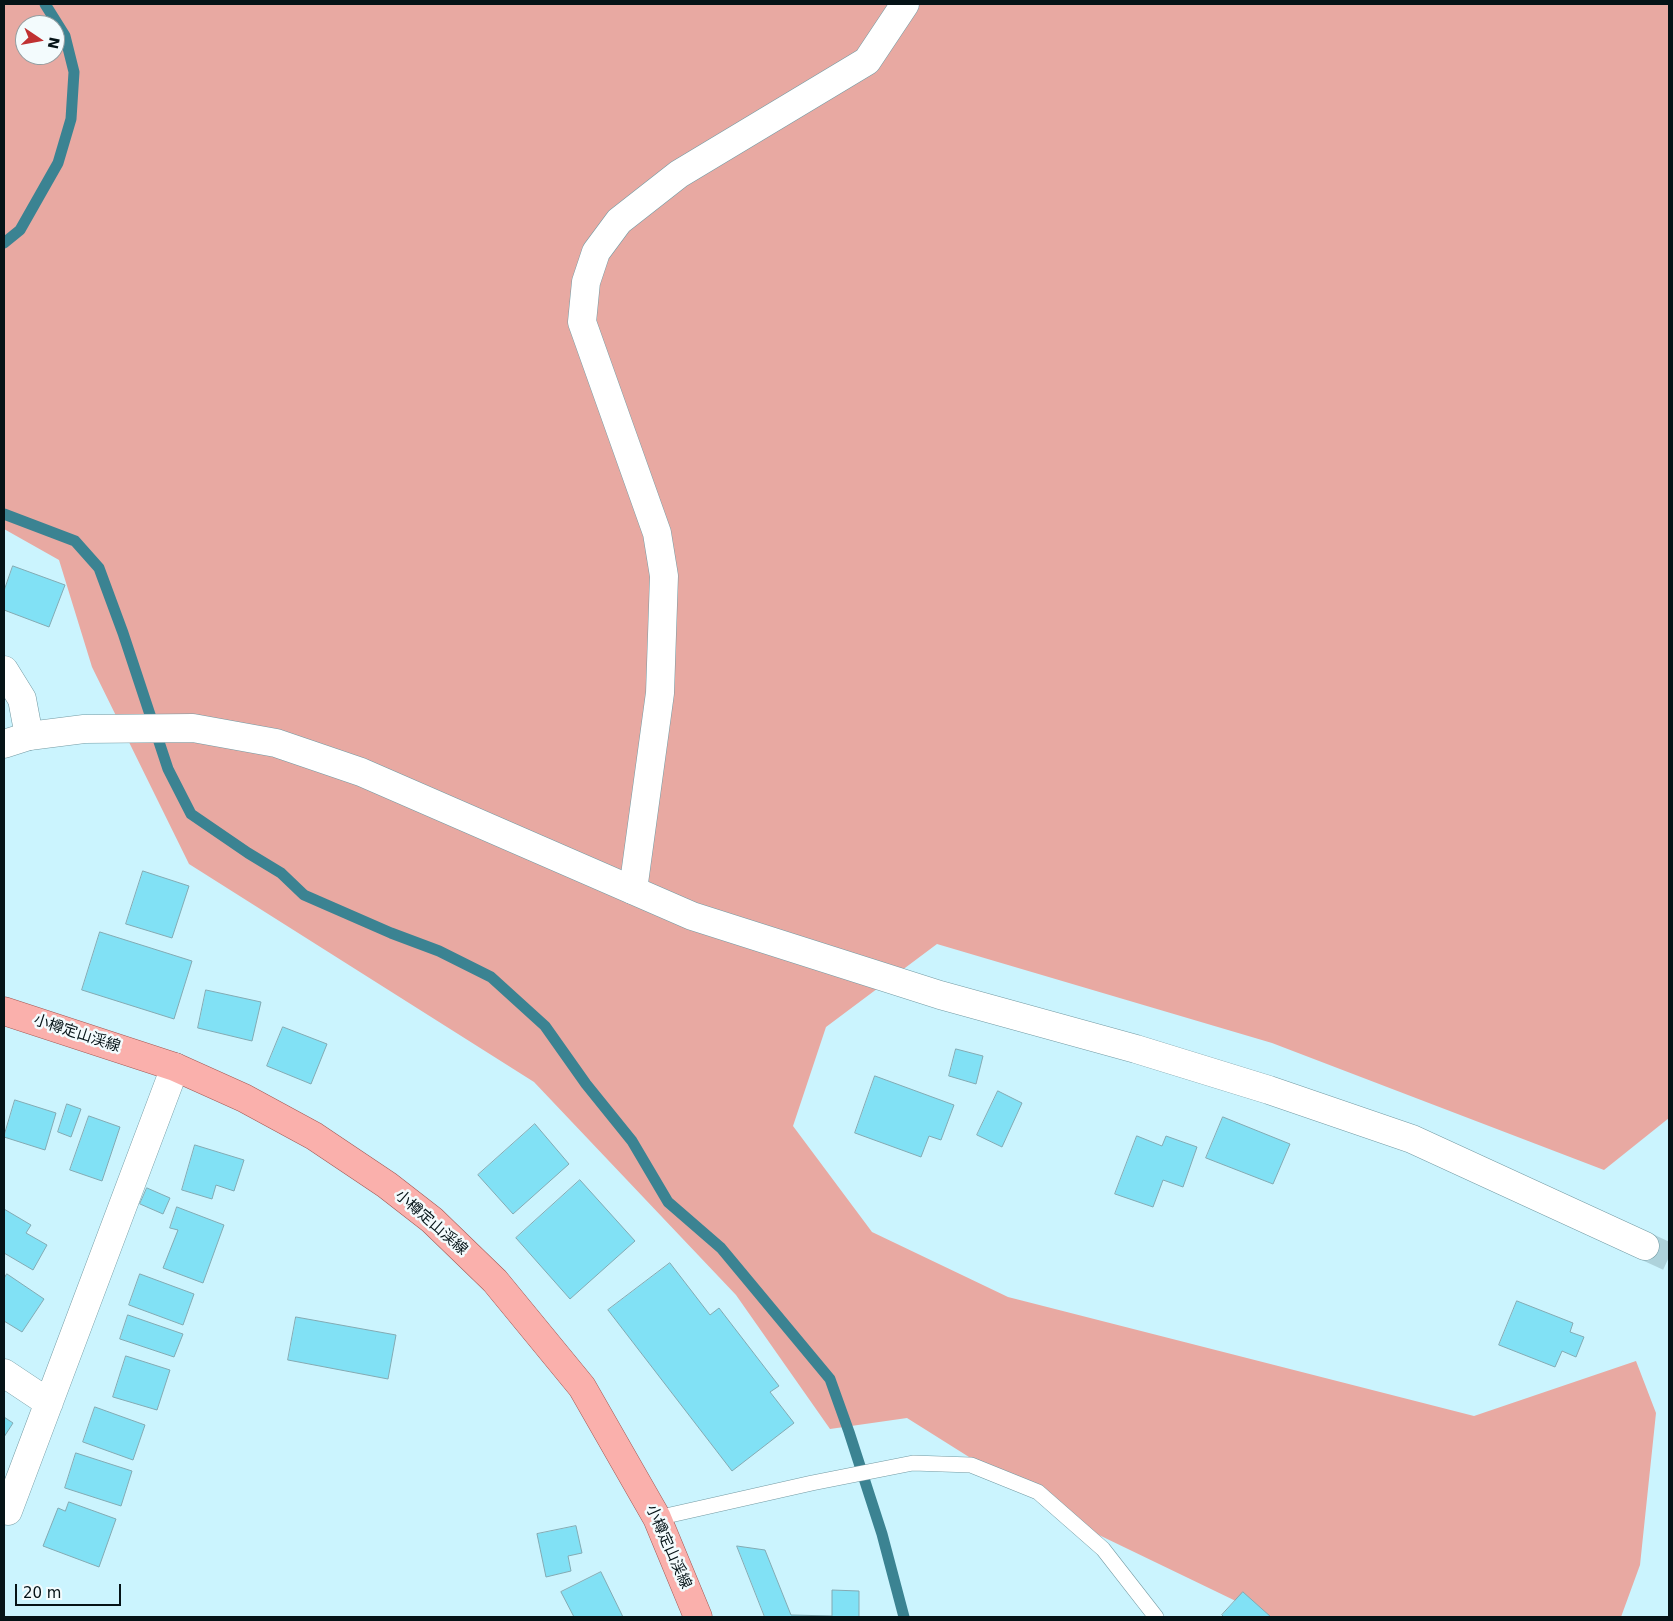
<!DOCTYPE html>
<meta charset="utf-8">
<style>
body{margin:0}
#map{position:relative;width:1673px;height:1621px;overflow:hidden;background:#cbf4fe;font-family:"DejaVu Sans",sans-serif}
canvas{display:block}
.frame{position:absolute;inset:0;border:5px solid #051317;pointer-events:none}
.north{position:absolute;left:15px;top:15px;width:50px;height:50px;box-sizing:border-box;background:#f3fbfd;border:1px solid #949ea1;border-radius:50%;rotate:102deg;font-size:14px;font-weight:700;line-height:20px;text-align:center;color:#051317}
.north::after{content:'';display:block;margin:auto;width:18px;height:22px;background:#c03132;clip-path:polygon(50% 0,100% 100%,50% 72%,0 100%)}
.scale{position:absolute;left:15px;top:1584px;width:106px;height:22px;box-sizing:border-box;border:2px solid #051317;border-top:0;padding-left:6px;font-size:15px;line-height:18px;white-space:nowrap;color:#051317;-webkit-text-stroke:4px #f3fbfd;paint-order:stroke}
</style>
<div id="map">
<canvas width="1673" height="1621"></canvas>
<div class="frame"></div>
<div class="north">N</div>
<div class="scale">20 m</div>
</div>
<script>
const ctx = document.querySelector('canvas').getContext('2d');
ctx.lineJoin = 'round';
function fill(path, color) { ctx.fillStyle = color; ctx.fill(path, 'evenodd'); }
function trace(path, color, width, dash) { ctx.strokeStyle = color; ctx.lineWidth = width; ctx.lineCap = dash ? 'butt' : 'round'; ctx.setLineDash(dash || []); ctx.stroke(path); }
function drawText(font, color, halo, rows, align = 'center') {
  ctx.font = font + ' "DejaVu Sans","Noto Sans JP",sans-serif'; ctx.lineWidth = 5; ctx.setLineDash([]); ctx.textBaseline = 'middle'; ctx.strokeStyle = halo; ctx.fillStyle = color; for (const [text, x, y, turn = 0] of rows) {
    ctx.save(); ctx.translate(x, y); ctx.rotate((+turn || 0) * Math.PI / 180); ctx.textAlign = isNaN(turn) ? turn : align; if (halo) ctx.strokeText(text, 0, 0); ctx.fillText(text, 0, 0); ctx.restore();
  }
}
fill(new Path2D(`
 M4,4h1665v1114l-65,52 -332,-127 -335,-99 -111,83 -33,99 79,106 136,65 466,119 162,-55 20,52 -16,152 -19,52h-352l-195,-94 -167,-105 -77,11 -94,-134 -202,-213 -345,-218 -97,-197 -33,-107 -55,-31zM25,25h30v30h-30z`), '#e8a9a2');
trace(new Path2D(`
 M4,243l16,-13 38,-67 13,-44 3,-47 -9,-36 -20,-32
 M4,514l71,27 24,27 24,65 45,136 23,45 57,39 33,20 23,22 87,38 48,18 52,26 54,49 41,58 46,57 36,61 53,46 109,131 19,53 33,102 22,83`), '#3b8392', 11);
const building = new Path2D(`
 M13,566l52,19 -16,42 -45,-17v-19z
 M143,871l46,15 -17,52 -46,-14z
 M100,932l92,29 -18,58 -92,-29z
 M206,990l55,12 -9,39 -54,-13z
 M283,1027l44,17 -16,40 -44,-18z
 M956,1049l27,7 -7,28 -27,-8z
 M875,1076l79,29 -13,35 -12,-4 -8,21 -66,-24z
 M998,1091l24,12 -20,44 -25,-12z
 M15,1100l41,13 -11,37 -41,-13z
 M67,1104l14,5 -10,28 -13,-5z
 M89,1116l31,11 -18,54 -32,-11z
 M1223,1117l67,27 -17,40 -67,-26z
 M535,1124l34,40 -56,50 -35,-39z
 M1137,1136l25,10 4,-10 31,11 -14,40 -20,-7 -10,27 -38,-13z
 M195,1145l49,15 -10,31 -18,-6 -4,14 -30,-9z
 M580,1180l55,61 -65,58 -54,-61z
 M147,1188l23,10 -7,16 -23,-10z
 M177,1207l47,18 -21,58 -40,-15 15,-38 -8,-2z
 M4,1209l27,16 -5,8 21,12 -14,25 -29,-17z
 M670,1263l40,52 9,-7 60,78 -9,6 24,31 -62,48 -124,-161z
 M7,1274l37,25 -22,33 -18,-11v-42z
 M140,1274l54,20 -11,31 -54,-20z
 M1517,1301l56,22 -3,9 14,5 -8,20 -14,-6 -7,16 -56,-22z
 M128,1315l55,19 -9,23 -54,-18z
 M296,1317l100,18 -8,44 -100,-19z
 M126,1356l44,14 -13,40 -44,-13z
 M95,1407l50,18 -12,35 -50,-18z
 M4,1417l9,6 -9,14z
 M76,1453l56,18 -11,35 -56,-18z
 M69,1502l47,17 -17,48 -56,-21 15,-38 7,3z
 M576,1526l6,27 -14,3 3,15 -25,6 -9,-43z
 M737,1546l28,4 26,65 41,1v-26l27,1v26h-94z
 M601,1572l22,45h-49l-13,-25z
 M1243,1592l28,25h-47l-2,-2z`);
fill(building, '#81e1f5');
trace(building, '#83aab3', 1);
trace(new Path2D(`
 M1645,1246l24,11`), '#add2db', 28, [28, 14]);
const lane = new Path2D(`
 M657,1518l155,-35 101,-20 58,2 67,27 65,57 53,68`);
const street = new Path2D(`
 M4,670l18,29 7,37
 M633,890l27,-197 4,-117 -7,-43 -75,-211 4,-40 10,-30 23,-31 60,-47 188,-113 38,-57
 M4,1373l45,30
 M8,1511l167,-444`);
const secondary = new Path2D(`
 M4,744l25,-8 55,-7 109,-1 83,15 85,29 331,144 248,79 196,54 133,41 143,49 233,107`);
const primary = new Path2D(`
 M4,1011l171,56 69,31 70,38 73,49 45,35 63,61 87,106 75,131 41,99`);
trace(lane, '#739aa3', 16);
trace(street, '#739aa3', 29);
trace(secondary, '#739aa3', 29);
trace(primary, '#a25753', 29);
trace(lane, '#fff', 15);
trace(street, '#fff', 28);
trace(secondary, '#fff', 28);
trace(primary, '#fab0ac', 28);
drawText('15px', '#051317', '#f3fbfd', [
 ["小樽定山渓線",77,1034,18],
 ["小樽定山渓線",431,1223,41],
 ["小樽定山渓線",668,1547,66]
]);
</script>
